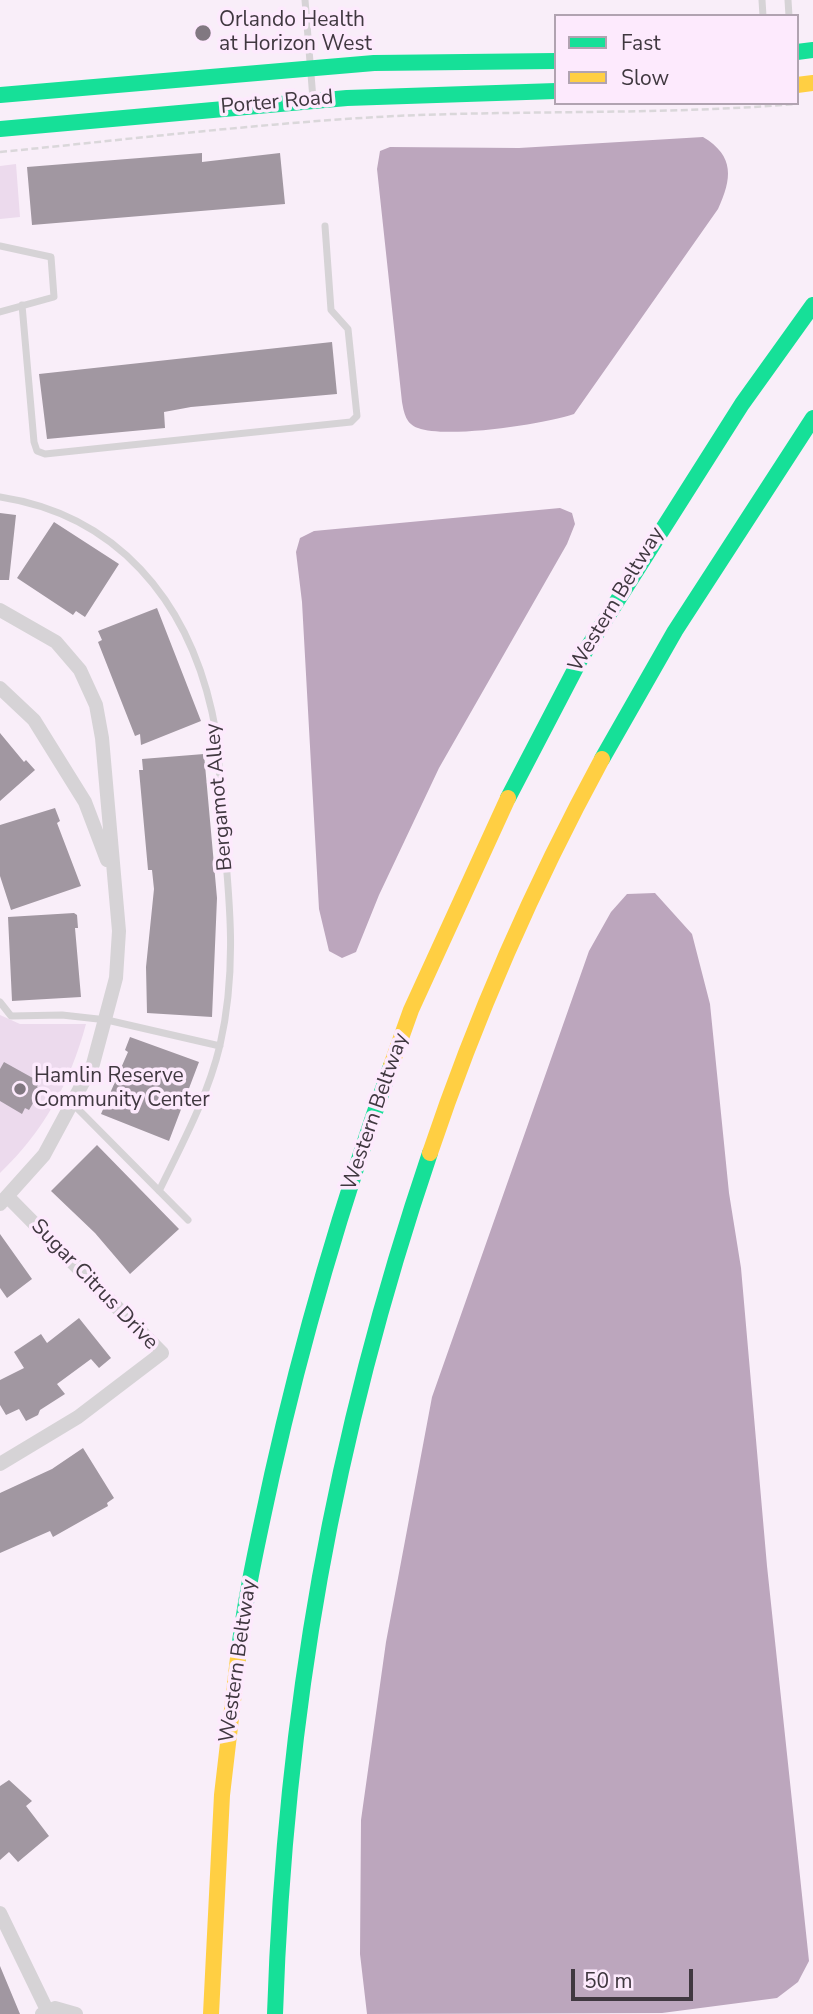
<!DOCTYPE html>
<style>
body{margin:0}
#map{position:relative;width:813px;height:2014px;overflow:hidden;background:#f9eef9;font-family:"Nunito Sans",sans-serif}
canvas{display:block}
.legend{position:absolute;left:554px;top:14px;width:245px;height:91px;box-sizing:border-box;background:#fdeafd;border:2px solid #b1a3b1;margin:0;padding:9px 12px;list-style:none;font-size:21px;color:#403840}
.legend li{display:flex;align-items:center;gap:14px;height:35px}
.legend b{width:35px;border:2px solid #b1a3b1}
.scale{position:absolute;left:571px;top:1969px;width:122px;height:32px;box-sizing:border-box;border:4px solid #403840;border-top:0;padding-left:9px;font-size:21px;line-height:24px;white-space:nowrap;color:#403840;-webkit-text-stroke:5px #fdeafd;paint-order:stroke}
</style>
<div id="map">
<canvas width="813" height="2014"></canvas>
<ul class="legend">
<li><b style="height:9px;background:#16e098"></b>Fast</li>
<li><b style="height:9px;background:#ffcf43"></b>Slow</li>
</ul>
<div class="scale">50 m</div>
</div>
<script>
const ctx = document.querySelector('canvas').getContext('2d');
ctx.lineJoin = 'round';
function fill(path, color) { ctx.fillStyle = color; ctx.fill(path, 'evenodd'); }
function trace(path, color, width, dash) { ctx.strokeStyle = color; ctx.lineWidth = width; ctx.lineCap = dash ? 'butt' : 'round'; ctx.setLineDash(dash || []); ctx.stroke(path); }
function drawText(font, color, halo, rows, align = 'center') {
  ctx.font = font + ' "Nunito Sans",sans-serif'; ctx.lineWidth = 7; ctx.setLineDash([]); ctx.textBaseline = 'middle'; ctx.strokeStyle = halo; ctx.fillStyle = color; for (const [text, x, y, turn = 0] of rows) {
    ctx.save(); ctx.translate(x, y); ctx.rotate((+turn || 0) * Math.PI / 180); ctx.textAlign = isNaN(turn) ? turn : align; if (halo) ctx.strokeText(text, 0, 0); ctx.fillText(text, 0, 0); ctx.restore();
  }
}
fill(new Path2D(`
 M16,164l4,53 -20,2v-53z
 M0,1015l20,9h66c-16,59 -42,107 -86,149z`), '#ecdaed');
fill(new Path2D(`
 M703,137c32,19 29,42 15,72l-144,205c-30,10 -127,25 -156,14 -12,-4 -14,-15 -16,-26l-25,-233 3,-18 10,-4 129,1z
 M560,508l12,5 3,11 -8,20 -128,224 -60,127 -23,57 -14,6 -13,-7 -10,-42 -17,-307 -6,-50 4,-14 14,-7z
 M655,893l37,41 18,70 19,189 12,75 26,298 42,395 -11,21 -21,16 -115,15 -295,1 -7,-60 1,-134 25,-178 46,-245 157,-446 22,-39 16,-18z`), '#bca6bd');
fill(new Path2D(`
 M202,153v9l78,-9 5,51 -253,21 -5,-58z
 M332,342l5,52 -146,13 -27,5 1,16 -118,11 -8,-65z
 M0,513l16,2 -7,65h-9z
 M54,522l65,42 -34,53 -9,-6 -3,4 -56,-37z
 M157,608l44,113 -60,24 -1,-11 -5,2 -37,-94 4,-2 -4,-9z
 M0,733l24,29 2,-2 9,10 -35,31z
 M204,754l13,144 -5,119 -65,-4 -1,-46 8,-78 -2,-19h-4l-9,-100h4l-1,-11z
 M55,808l5,13 -3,2 24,63 -70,24 -11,-34v-51z
 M74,913l3,2 1,13h-3l6,69 -69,4 -4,-84z
 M130,1037l69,25 -30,79 -68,-27 27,-62 -3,-2z
 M4,1062l36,20 -3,5 4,3 -12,20 -4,-2 -3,6 -22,-13v-32z
 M97,1145l82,84 -49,45 -35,-41 -44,-42z
 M0,1234l32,45 -25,19 -7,-10z
 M79,1318l32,40 -12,10 -8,-9 -34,25 8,10 -25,16 -2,5 -12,6 -7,-12 -13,6 -6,-10v-25l24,-12 -10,-16 27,-18 6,9z
 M83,1448l31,50 -7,5 1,3 -55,31 -3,-6 -50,22v-60l52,-24z
 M9,1780l23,21 -6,5 23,30 -31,26 -9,-10 -9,8v-74z
 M0,1966l20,48h-20z`), '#a197a1');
trace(new Path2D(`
 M0,152c132,-13 263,-29 395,-36 134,-6 268,-1 401,-12`), '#dad7da', 2.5, [7, 3.5]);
trace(new Path2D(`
 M305,0l8,99
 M762,0l1,16
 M788,0l1,16
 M0,246l51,11 3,40 -54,15
 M22,305l12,137 3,9 8,3 306,-32 6,-6 -9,-87 -17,-19 -6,-84
 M0,497c117,18 187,103 212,215 8,37 8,78 11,116 7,74 14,143 -3,217 -12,51 -38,99 -61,146
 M0,1002l11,14 51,-1 45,5 113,26
 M74,1105l114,115`), '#d6d3d6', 7);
trace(new Path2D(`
 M0,610l56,32 24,28 16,35 6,33 17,193 -3,47 -23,86 -49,91 -44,49
 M0,688l34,32 51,82 22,58
 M0,1464l78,-47 84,-64 -153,-155
 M0,1913l47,97
 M42,2014l13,-6 21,6`), '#d6d3d6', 14);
trace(new Path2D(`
 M797,52l16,-2
 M0,95l374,-32 182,-2
 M0,129l347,-31 209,-7
 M602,759l73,-128 138,-213
 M508,798l73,-140 161,-254 71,-99
 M238,1658c7,-62 21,-122 34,-183 31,-139 71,-275 119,-409
 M275,2014c10,-302 58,-575 155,-861`), '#16e098', 16);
trace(new Path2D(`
 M797,85l16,-2
 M391,1066l20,-56 97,-212
 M430,1153c46,-137 103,-267 172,-394
 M211,2014l11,-219 16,-137`), '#ffcf43', 16);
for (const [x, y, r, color] of [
 [203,33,9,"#817881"],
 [20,1089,7,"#817881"]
]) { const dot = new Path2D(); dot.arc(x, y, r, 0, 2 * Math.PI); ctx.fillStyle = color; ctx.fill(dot); trace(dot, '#fdeafd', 2.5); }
drawText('21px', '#403840', '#fdeafd', [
 ["Orlando Health",219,21],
 ["at Horizon West",219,45],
 ["Hamlin Reserve",34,1077],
 ["Community Center",34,1101]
], 'left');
drawText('21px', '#403840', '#fdeafd', [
 ["Porter Road",277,103,-5],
 ["Western Beltway",617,600,-59],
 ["Bergamot Alley",220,797,-95],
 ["Western Beltway",376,1112,-71],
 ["Sugar Citrus Drive",94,1285,46],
 ["Western Beltway",239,1661,-82]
]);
</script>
